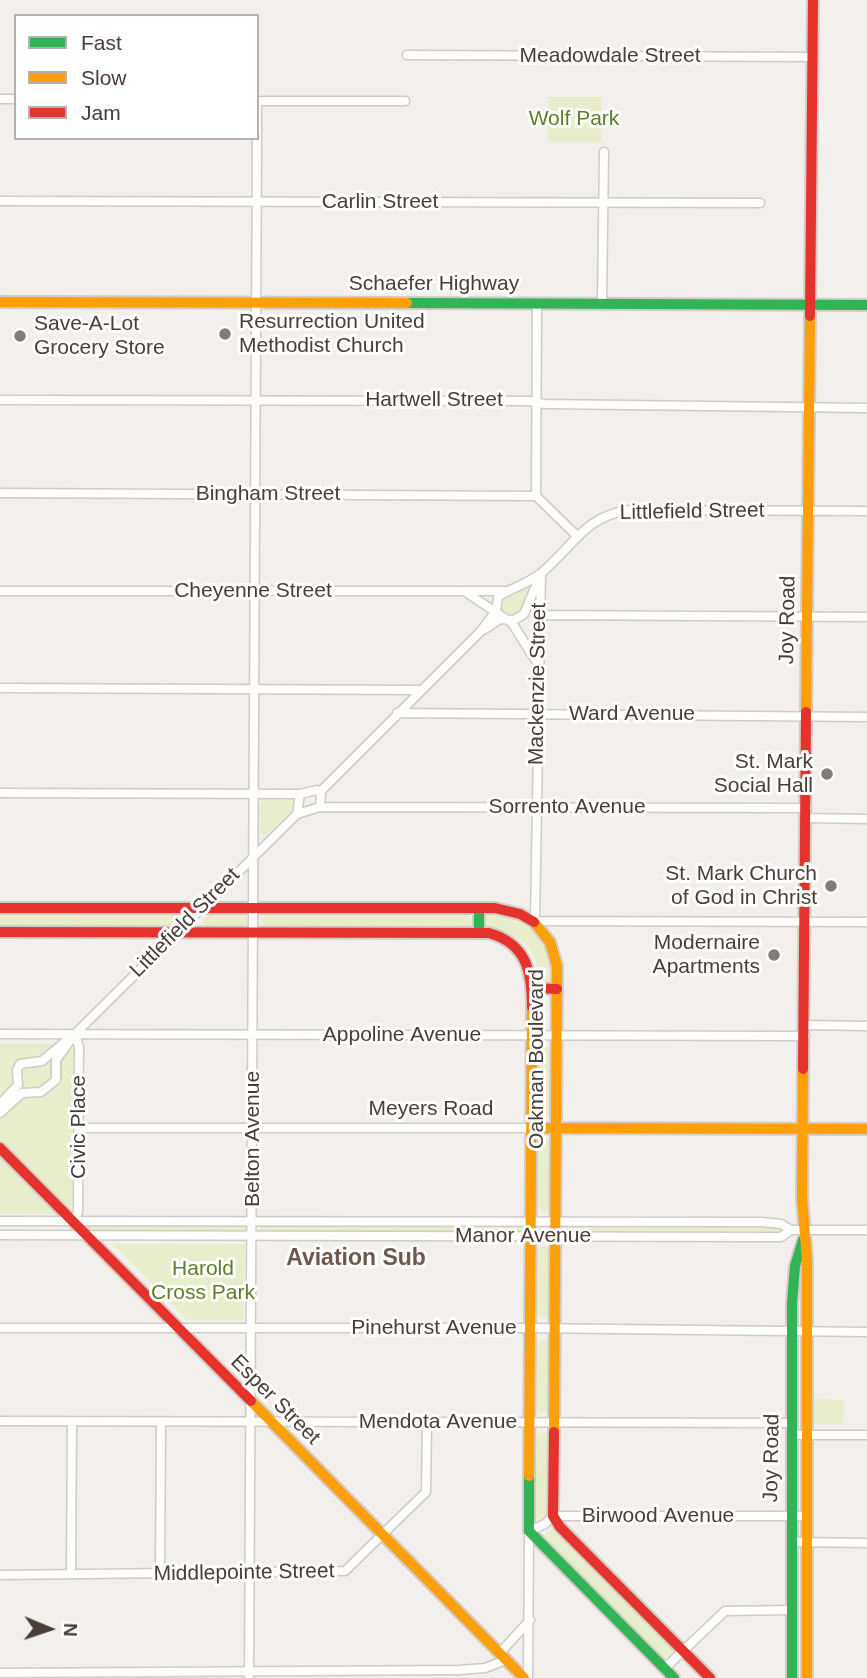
<!DOCTYPE html>
<style>
body{margin:0}
#map{position:relative;width:867px;height:1678px;overflow:hidden;background:#f2efec;font-family:Helvetica,sans-serif}
canvas{display:block}
.legend{position:absolute;left:14px;top:14px;width:245px;height:126px;box-sizing:border-box;background:#fff;border:2px solid #b6b1af;margin:0;padding:9px 12px;list-style:none;font-size:21px;color:#493d37}
.legend li{display:flex;align-items:center;gap:14px;height:35px}
.legend b{width:35px;border:2px solid #b6b1af}
.north{position:absolute;left:14px;top:1594px;width:70px;height:70px;-webkit-text-stroke:5px #fff;paint-order:stroke;rotate:92deg;font-size:19px;font-weight:700;line-height:28px;text-align:center;color:#493d37}
.north::after{content:'';display:block;margin:auto;width:24px;height:32px;background:#493d37;clip-path:polygon(50% 0,100% 100%,50% 72%,0 100%)}
</style>
<div id="map">
<canvas width="867" height="1678"></canvas>
<ul class="legend">
<li><b style="height:9px;background:#30b455"></b>Fast</li>
<li><b style="height:9px;background:#ff9f0a"></b>Slow</li>
<li><b style="height:9px;background:#e5322d"></b>Jam</li>
</ul>
<div class="north">N</div>
</div>
<script>
const ctx = document.querySelector('canvas').getContext('2d');
ctx.lineJoin = 'round';
function fill(path, color) { ctx.fillStyle = color; ctx.fill(path, 'evenodd'); }
function trace(path, color, width, dash) { ctx.strokeStyle = color; ctx.lineWidth = width; ctx.lineCap = dash ? 'butt' : 'round'; ctx.setLineDash(dash || []); ctx.stroke(path); }
function drawText(font, color, halo, rows, align = 'center') {
  ctx.font = font + ' Helvetica,sans-serif'; ctx.lineWidth = 6; ctx.setLineDash([]); ctx.textBaseline = 'middle'; ctx.strokeStyle = halo; ctx.fillStyle = color; for (const [text, x, y, turn = 0] of rows) {
    ctx.save(); ctx.translate(x, y); ctx.rotate((+turn || 0) * Math.PI / 180); ctx.textAlign = isNaN(turn) ? turn : align; if (halo) ctx.strokeText(text, 0, 0); ctx.fillText(text, 0, 0); ctx.restore();
  }
}
fill(new Path2D(`
 M548,97h53v45h-53z
 M531,582l3,2 -14,29 -11,4 -10,-8 2,-9 19,-8z
 M263,799l33,1v6l-31,30 -5,-3 -1,-28z
 M0,913l171,1 6,8 -5,7h-172z
 M209,914h36l5,9 -5,6 -38,-1 -5,-9z
 M267,914h200l7,7 -3,7 -205,1 -6,-10z
 M492,914c32,2 70,32 59,68l-10,2c-4,-7 -3,-15 -5,-22 -8,-25 -28,-29 -50,-34l-3,-10z
 M0,1044h50l24,6 -1,155 -19,9h-54z
 M547,1045l4,3 1,66 -8,5 -7,-6 1,-63z
 M546,1139l5,3v67l-8,4 -6,-6v-63z
 M85,1225h159l4,5 -156,2z
 M265,1225h259l2,4 -5,4 -262,-2 1,-5z
 M567,1225h191l26,6 -220,2 -2,-5z
 M113,1244h132l-1,76h-57z
 M541,1245l9,4 1,65 -6,5 -9,-5v-63z
 M543,1339l8,6 -2,65 -8,3 -6,-7v-61z
 M813,1399l31,1 -1,24h-30z
 M544,1432l5,3 -1,82 -8,4 -6,-5 1,-76 2,-6z
 M550,1529l7,2 113,113 4,9 -2,3 -9,2 -114,-114 -4,-9z`), '#e8edcc');
const street = new Path2D(`
 M407,55l406,2
 M0,99h16
 M257,101h148
 M257,133v-32
 M0,201l760,2
 M537,303l-1,193 40,39
 M602,303l2,-151
 M0,400l529,1 16,3 322,4
 M0,493l536,3
 M541,574l-6,347 332,1
 M0,591h507
 M464,591l48,32 24,38
 M539,615l328,2
 M485,629l15,-10 14,1 10,-6 13,-31
 M0,688l421,2
 M397,713l470,4
 M317,790l4,2 -1,15 -23,7 3,-20z
 M321,791l160,-160 15,-20 2,-14c13,-9 29,-13 42,-23 32,-26 45,-59 90,-64l237,1
 M0,793l300,1
 M320,807l487,1
 M807,818l60,1
 M805,1025l62,1
 M0,1034l805,2
 M0,1104l18,-19 -1,-15 3,-6 22,-3 30,-25
 M0,1113l22,-20 19,-1 15,-12v-20l19,-26 222,-220
 M79,1128h452
 M0,1221l762,1 19,2 10,6
 M75,1221l3,-10 1,-164 -4,-13
 M0,1235l762,2h19l10,-7h76
 M0,1328h529l338,4
 M0,1421l792,2
 M792,1435h75
 M791,1542l76,1
 M71,1574l1,-152
 M160,1574l1,-152
 M0,1575l345,-4 81,-79 1,-70
 M499,1654l31,-34
 M665,1668l60,-57 67,-1
 M0,1673l459,-3 26,-2 21,-8
 M249,1678l8,-1540
 M528,1678l1,-147 16,-7 8,-8h252`);
const fast = new Path2D(`
 M407,303l460,2
 M479,908v25
 M529,1476v55l145,147
 M792,1678v-375l3,-37 8,-26`);
const slow = new Path2D(`
 M0,302l407,1
 M806,712l4,-396
 M534,922l16,20 7,24 -3,466
 M803,1069l-1,128 5,64v417
 M531,1128l336,1
 M251,1401l273,277
 M529,1476l3,-469`);
const jam = new Path2D(`
 M810,316l3,-316
 M0,908h495l25,6 14,8
 M0,932l489,1c38,11 43,39 43,74
 M532,988l25,1
 M803,1069l3,-357
 M0,1148l251,253
 M554,1432l-1,84 7,11 150,151`);
trace(street, '#cfcbc8', 11);
trace(fast, '#d3cbc4', 14);
trace(slow, '#d3cbc4', 14);
trace(jam, '#d3cbc4', 14);
trace(street, '#fdfdfc', 8);
trace(fast, '#30b455', 10);
trace(slow, '#ff9f0a', 10);
trace(jam, '#e5322d', 10);
for (const [x, y, r, color] of [
 [225,334,7,"#847b76"],
 [20,336,7,"#847b76"],
 [827,774,7,"#847b76"],
 [831,886,7,"#847b76"],
 [774,955,7,"#847b76"]
]) { const dot = new Path2D(); dot.arc(x, y, r, 0, 2 * Math.PI); ctx.fillStyle = color; ctx.fill(dot); trace(dot, '#fff', 2.5); }
drawText('21px', '#493d37', '#fff', [
 ["Meadowdale Street",610,56],
 ["Carlin Street",380,202],
 ["Schaefer Highway",434,284],
 ["Hartwell Street",434,400],
 ["Bingham Street",268,494],
 ["Littlefield Street",692,512,-1],
 ["Cheyenne Street",253,591],
 ["Joy Road",788,620,-89],
 ["Mackenzie Street",538,684,-89],
 ["Ward Avenue",632,714],
 ["Sorrento Avenue",567,807],
 ["Littlefield Street",185,923,-45],
 ["Appoline Avenue",402,1035],
 ["Oakman Boulevard",537,1059,-90],
 ["Meyers Road",431,1109],
 ["Civic Place",79,1127,-90],
 ["Belton Avenue",253,1139,-90],
 ["Manor Avenue",523,1236],
 ["Pinehurst Avenue",434,1328],
 ["Esper Street",275,1400,45],
 ["Mendota Avenue",438,1422],
 ["Joy Road",772,1458,-89],
 ["Birwood Avenue",658,1516],
 ["Middlepointe Street",244,1573,-1]
]);
drawText('21px', '#5f7e27', '#fff', [
 ["Wolf Park",574,119],
 ["Harold",203,1269],
 ["Cross Park",203,1293]
]);
drawText('21px', '#493d37', '#fff', [
 ["Resurrection United",239,322,"left"],
 ["Methodist Church",239,346,"left"],
 ["Save-A-Lot",34,324,"left"],
 ["Grocery Store",34,348,"left"],
 ["St. Mark",813,762],
 ["Social Hall",813,786],
 ["St. Mark Church",817,874],
 ["of God in Christ",817,898],
 ["Modernaire",760,943],
 ["Apartments",760,967]
], 'right');
drawText('bold 23px', '#6d584e', '#fff', [
 ["Aviation Sub",356,1259]
]);
</script>
